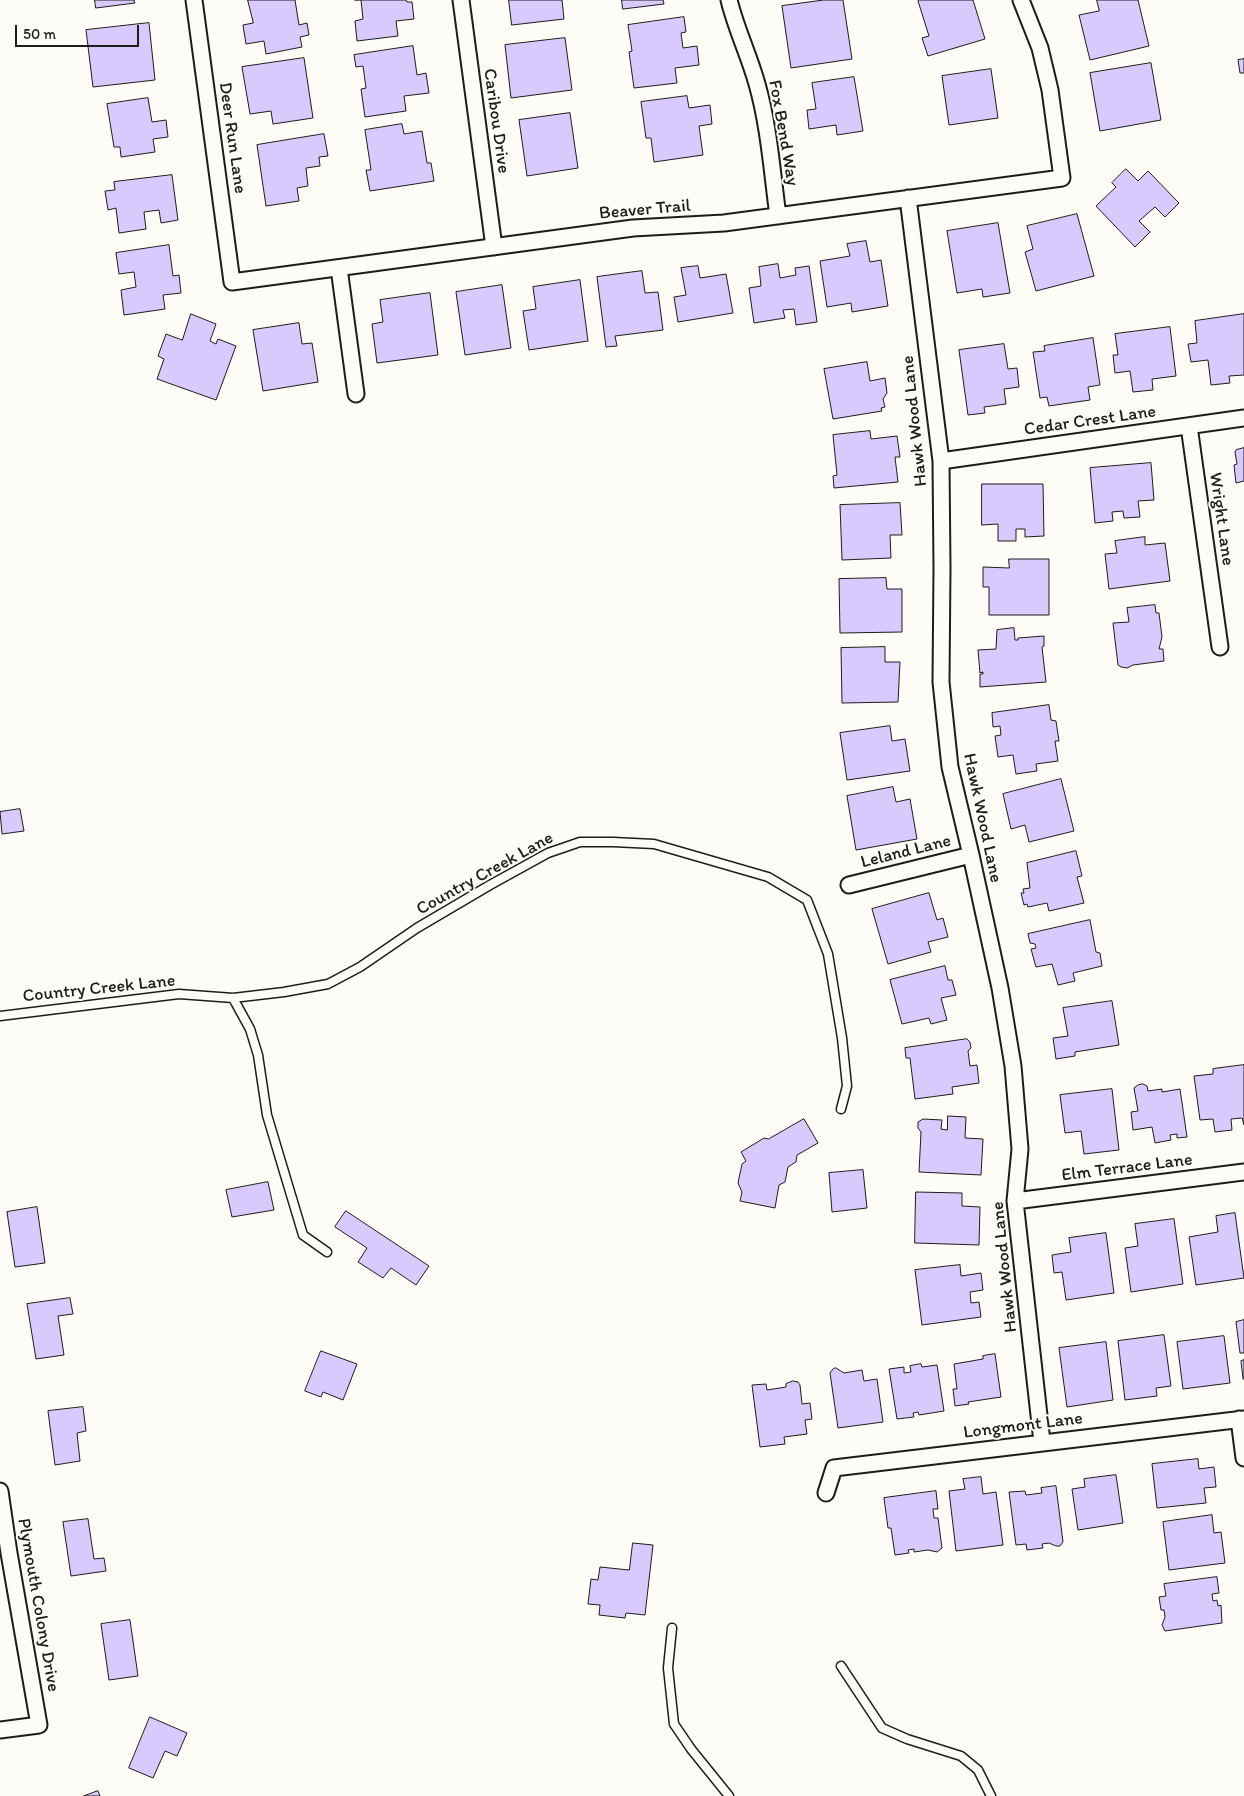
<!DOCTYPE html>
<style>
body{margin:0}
#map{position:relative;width:1244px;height:1796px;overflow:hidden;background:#fdfcf7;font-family:Itim,sans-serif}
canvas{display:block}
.scale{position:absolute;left:15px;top:25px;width:124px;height:22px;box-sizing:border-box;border:2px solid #1c1c1c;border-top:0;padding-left:6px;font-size:15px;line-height:18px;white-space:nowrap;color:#1c1c1c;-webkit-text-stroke:4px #fdfcf7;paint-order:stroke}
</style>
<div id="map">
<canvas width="1244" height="1796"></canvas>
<div class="scale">50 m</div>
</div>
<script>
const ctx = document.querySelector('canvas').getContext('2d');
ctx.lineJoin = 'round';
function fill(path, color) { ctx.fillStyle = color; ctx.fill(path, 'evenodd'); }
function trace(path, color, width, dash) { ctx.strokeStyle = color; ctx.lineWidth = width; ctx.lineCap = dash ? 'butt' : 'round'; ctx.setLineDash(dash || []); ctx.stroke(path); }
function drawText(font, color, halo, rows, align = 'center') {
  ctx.font = font + ' Itim,sans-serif'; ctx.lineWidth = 4; ctx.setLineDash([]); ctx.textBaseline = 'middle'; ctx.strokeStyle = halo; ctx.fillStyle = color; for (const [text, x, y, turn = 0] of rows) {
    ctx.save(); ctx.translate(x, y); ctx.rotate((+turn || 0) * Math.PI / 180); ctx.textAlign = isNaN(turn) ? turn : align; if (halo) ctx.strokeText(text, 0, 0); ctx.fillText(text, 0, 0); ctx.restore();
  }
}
const building = new Path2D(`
 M95,0h39l1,3 -39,5z
 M248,0h47l4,25 8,-2 2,12 -9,2 2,10 -36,7 -2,-13 -18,3 -3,-19 10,-2z
 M355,0h51l1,2h5l2,17 -18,2 2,15 -41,5 -2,-20 8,-2 -2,-19z
 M509,0h53l2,19 -52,6z
 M622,0h41l1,4 -41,5z
 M824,0h19l9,59 -61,9 -9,-62z
 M920,0h53l12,39 -57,17 -6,-18 7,-2 -11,-35z
 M1097,0h41l11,46 -59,14 -11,-45 20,-4z
 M684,17l2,15 -5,1 2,15 14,-2 2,19 -24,3 2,15 -43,5 -5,-36 3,-1 -4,-26z
 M149,23l6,57 -62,7 -7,-57z
 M565,38l7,52 -61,8 -6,-53z
 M413,46l4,29 9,-2 3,20 -25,3 2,15 -41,6 -4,-28 5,-1 -3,-22 -7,1 -2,-12z
 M304,58l9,60 -40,6 -2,-13 -21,3 -8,-47z
 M1244,59v14h-4l-2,-13z
 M1151,63l10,57 -61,11 -10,-58z
 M991,69l7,49 -49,7 -7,-49z
 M854,77l9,54 -26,4 -1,-10 -27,4 -2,-19 9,-1 -4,-26z
 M687,96l2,12 21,-3 2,19 -13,2 4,29 -49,7 -3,-24h-5l-5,-36z
 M148,98l4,24 14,-2 2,17 -15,2 2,13 -34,5 -1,-10h-6l-7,-43z
 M570,113l8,55 -51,8 -8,-56z
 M402,124l2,10 18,-3 5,32h4l3,18 -64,10 -4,-21h5l-6,-40z
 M324,134l4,22 -9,1 1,9 -14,2 2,18 -11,2 2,13 -33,5 -9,-61z
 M1126,169l12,12 10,-10 31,32 -14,14 -10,-10 -16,14 11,11 -15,15 -39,-41 20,-19 -4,-4z
 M172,175l6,45 -17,3 -2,-13 -15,2 2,17 -27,4 -3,-25 -8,2 -3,-19 10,-1 -1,-8z
 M1077,214l17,62 -58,15 -11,-39 8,-3 -6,-23z
 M998,223l12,70 -27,4 -1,-8 -25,4 -10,-62z
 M866,241l4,21 11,-2 7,46 -36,6 -1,-9 -24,4 -7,-46 30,-5 -3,-12z
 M169,245l4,31 6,-1 2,18 -18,2 2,14 -41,6 -3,-25 15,-3 -2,-15 -15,2 -3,-21z
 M778,264l2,14 16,-3 -1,-7 14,-2 8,56 -21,3 -2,-16 -11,1 2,8 -31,5 -5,-35 12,-2 -2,-19z
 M698,266l2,12 26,-4 7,39 -55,9 -4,-25 12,-2 -5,-27z
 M642,271l3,22 13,-1 5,38 -48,6 2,10 -11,1 -9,-70z
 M580,280l8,61 -59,9 -6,-39 13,-2 -3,-22z
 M502,285l9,63 -46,7 -9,-63z
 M430,293l8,62 -61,8 -5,-39 11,-2 -3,-22z
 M191,314l25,10 -6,17 6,3 2,-5 18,7 -20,54 -59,-21 7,-20 -6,-3 8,-22 16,6z
 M1244,314v61l-15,1 1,7 -19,2 -3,-25 -17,2 -3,-18 9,-1 -2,-22z
 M299,323l3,21 10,-1 6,39 -55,9 -10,-61z
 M1170,327l6,49 -24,3 1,11 -20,2 -3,-21 -15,2 -2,-18h5l-3,-21z
 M1093,338l7,47 -12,2 2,13 -41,6 -2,-9 -7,1 -7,-46 12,-1 -1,-5z
 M1004,344l4,25 9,-1 2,19 -15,2 2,15 -22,3 1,6 -17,2 -9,-65z
 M867,362l3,19 15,-3 2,15 -4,6 2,8 -4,1 1,3 -49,8 -9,-50z
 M870,431l1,8 26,-3 3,21h-5l3,25 -64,6 -1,-12 4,-1 -4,-40z
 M1244,448v33l-8,2 -2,-18 3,-1 -2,-12 1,-2z
 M1151,463l3,37 -16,1 2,16 -16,1 -1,-7 -11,1 1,9 -18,2 -5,-55z
 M982,484h61l1,52 -19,1v-8h-9v12h-18v-17l-16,1z
 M900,503l2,32h-12l1,23 -49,2 -2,-55z
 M1145,537v8l20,-2 5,38 -61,8 -4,-35 12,-1 -2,-12z
 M1009,559h40v56h-60v-28h-6v-20l26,1z
 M886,578l1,11h15v43l-62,1 -1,-54z
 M1155,605l1,8h3l3,24 -3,12h4l1,12 -31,4 -6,3 -6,-1 -3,-2 -5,-42 16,-1 -2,-14z
 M1014,628l1,12h3v-2l26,-2v10l-2,1 4,35 -66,5v-13h3v-2l-3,1 -2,-23 18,-1 1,-19z
 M885,647v15h15l-2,40 -56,1 -1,-55z
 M1049,705l2,15 5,1 3,20h-4l3,20 -22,3 1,7 -21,3 -3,-19 -15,2 -3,-21 6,-1 -1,-9 -7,1 -1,-14z
 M890,726l2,15 13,-2 5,32 -63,9 -7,-47z
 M1061,779l13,52 -45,11 -4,-17 -14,4 -8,-35z
 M893,787l3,15 14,-3 7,40 -61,11 -9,-54z
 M20,809l4,22 -22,3 -2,-22z
 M1076,851l6,25 -5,1 7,26 -35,8 -2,-8 -19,4 -1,-3 -3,1 -3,-12h3l-1,-4 7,-1 -3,-25z
 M929,893l8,27 6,-2 5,19 -20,5 3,10 -43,12 -16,-55z
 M1090,920l6,32 4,1 2,13 -29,7 2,8 -17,4 -6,-21 -16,3 -5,-18 5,-1 -1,-4 -5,-1 -2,-9z
 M945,966l3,14h4l4,15 -15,3 6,22 -16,4 -2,-6 -27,6 -12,-44z
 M1112,1001l7,44 -44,7v4l-19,3 -3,-21 15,-2 -5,-28z
 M967,1039l3,3 1,6 -3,3 2,15 7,-1 2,18 -27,4 1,7 -38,5 -5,-41h-4l-1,-10z
 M1244,1065v60l-2,-7 -11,1 1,11 -17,2 -2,-13 -13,1 -6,-44 19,-2v-5z
 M1143,1084l4,2 1,5 14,-2v3l18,-3 7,48 -10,1v-4l-7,1 1,5 -16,3 -3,-16 -19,3 -2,-18 7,-1 -4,-23 4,-3z
 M1112,1089l7,61 -35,4 -3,-23 -16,2 -5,-38z
 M948,1116l18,1 -1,21 18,1 -2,36 -62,-3 2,-40 -3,-4v-6l5,-3 19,1 -1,9 6,1z
 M804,1119l14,24 -21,12 -1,7 -8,5 -3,15 -6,3 -4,23 -35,-7 2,-9 -4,-9 4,-19 4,-3 -5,-9 23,-14 4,1z
 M863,1170l4,38 -35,4 -3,-39z
 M268,1182l6,28 -42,7 -6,-27z
 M916,1192l46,1v13l18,1 -1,38 -64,-2z
 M37,1207l8,56 -30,4 -8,-55z
 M346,1211l83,55 -13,19 -25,-17 -8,10 -25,-16 9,-14 -32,-21z
 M1235,1213l9,65 -48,7 -7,-48 29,-5 -2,-16z
 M1174,1219l9,65 -52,8 -6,-44 13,-2 -3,-22z
 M1106,1233l8,60 -48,7 -4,-28 -8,1 -2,-18 19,-3 -2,-14z
 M960,1265l1,11 20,-3 2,17 -13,2 1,11 8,-1 2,15 -59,8 -7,-55z
 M70,1298l3,16 -15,2 6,39 -28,4 -9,-55z
 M1244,1320v33h-4l-4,-31z
 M1164,1335l7,51 -15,2 1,8 -32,4 -7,-59z
 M1224,1336l6,47 -47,6 -6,-47z
 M1106,1342l7,58 -46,7 -8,-59z
 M321,1351l36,13 -14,36 -20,-8 -2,5 -16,-6z
 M995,1354l6,43 -33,5 1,2 -14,2 -2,-17h4l-3,-25 29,-5v-3z
 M1244,1360v19h-1l-2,-18z
 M921,1364l1,3 15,-2 7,46 -25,4 -1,-3 -5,1 1,4 -17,2 -8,-50 15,-2v6l7,-1 -1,-6z
 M836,1368l8,5 18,-3 2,11 13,-2 6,43 -45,6 -8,-55 3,-4z
 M793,1381l5,1 2,3 2,19 8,-1 2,16 -7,1 2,14 -23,3 1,7 -25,3 -8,-62 14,-1 1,6 19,-3v-3z
 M83,1407l3,24 -9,2 3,28 -25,4 -7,-54z
 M1198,1459l1,10 15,-2 2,20 -12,1 2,15 -49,5 -5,-44z
 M1116,1475l7,48 -45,7 -6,-41 13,-2 -1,-8z
 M981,1477l2,17 13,-2 7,53 -47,6 -7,-60 16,-2 -2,-10z
 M1056,1486l7,56 -3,4h-4l-7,-3 -7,1 1,4 -16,2 -1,-6 -10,1 -7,-53 16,-1 1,4 16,-2 -1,-5z
 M936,1491l2,18h-5l1,9h4l4,30 -5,4 -9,-2 -14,2v-3l-6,1 1,3 -14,2 -4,-27h-3l-4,-30z
 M1212,1515l2,18 7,-1 4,31 -56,7 -6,-48z
 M88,1519l6,40 10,-1 2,13 -35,5 -8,-54z
 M633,1543l20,2 -8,70 -19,-2 -1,5 -26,-3 1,-10 -12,-1 3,-25 7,1 2,-13 29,3z
 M1217,1577l2,16 -7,1 1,7 4,-1 1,6 3,-1 1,18 -57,8 -3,-6 3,-8 -1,-7h-3l-2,-13 7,-1 -2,-12z
 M130,1620l8,56 -29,4 -8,-56z
 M150,1717l37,16 -10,23 -12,-5 -12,27 -24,-10z
 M98,1791l2,5h-16z`);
fill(building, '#d8cafc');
trace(building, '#1c1c1c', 1);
const lane = new Path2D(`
 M233,998l17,31 8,26 9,60 36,120 24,17
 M0,1016l179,-22 54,4 51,-6 44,-8 32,-17 57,-39 73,-43 58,-32 32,-11h33l41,2 114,33 39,23 21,54 14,84 5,48 -6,23
 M672,1628l-4,40 6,56 17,25 38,47
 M841,1666l41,62 25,11 54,17 17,14 13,26`);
const street = new Path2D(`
 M194,0l38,282 401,-54 91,-5 338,-45 -12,-88 -10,-42 -19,-48
 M461,0l33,247
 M729,0c7,29 20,55 28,84 12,42 15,88 21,132
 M908,198l33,263 1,107 -1,114 9,85 21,88 29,133 13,78 7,83 -5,52 27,241
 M339,268l17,126
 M1189,426l31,221
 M941,461l303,-43
 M849,885l122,-30
 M1015,1201l229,-29
 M1239,1419l5,39
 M0,1491l9,62 30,172 -39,5
 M826,1493l8,-25 410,-49`);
trace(lane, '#1c1c1c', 11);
trace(street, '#1c1c1c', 19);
trace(lane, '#fdfcf7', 8);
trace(street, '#fdfcf7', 15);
drawText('18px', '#1c1c1c', '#fdfcf7', [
 ["Caribou Drive",496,121,82],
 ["Fox Bend Way",783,133,80],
 ["Deer Run Lane",232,138,82],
 ["Beaver Trail",645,210,-5],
 ["Hawk Wood Lane",915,421,-96],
 ["Cedar Crest Lane",1090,421,-8],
 ["Wright Lane",1221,519,82],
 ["Hawk Wood Lane",982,818,78],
 ["Leland Lane",906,852,-14],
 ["Country Creek Lane",485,874,-29],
 ["Country Creek Lane",99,989,-6],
 ["Elm Terrace Lane",1127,1168,-7],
 ["Hawk Wood Lane",1005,1267,-96],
 ["Longmont Lane",1023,1426,-7],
 ["Plymouth Colony Drive",38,1605,80]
]);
</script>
